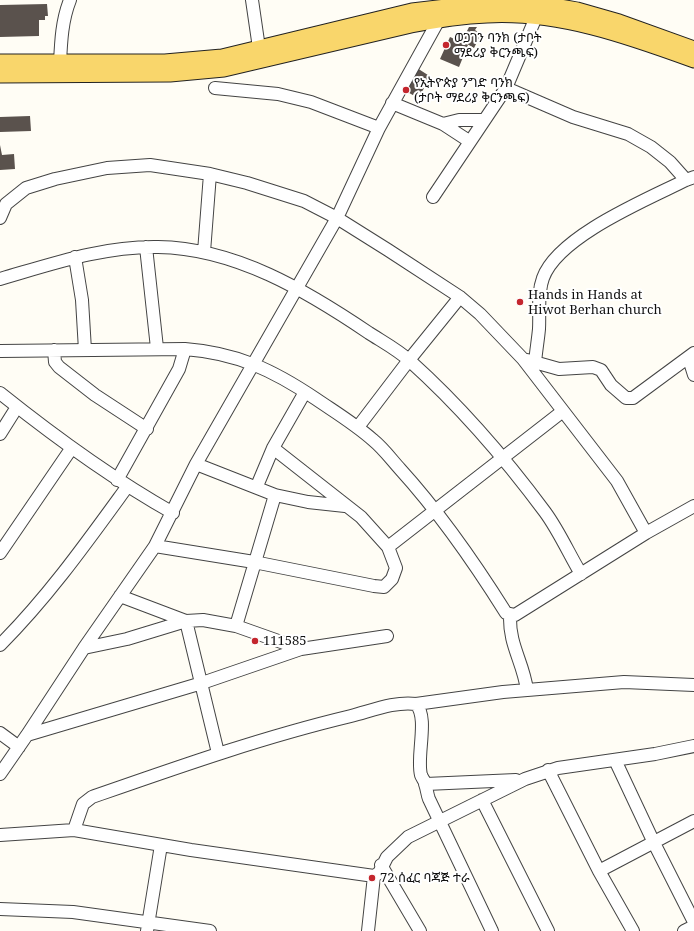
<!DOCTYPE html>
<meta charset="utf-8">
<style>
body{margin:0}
canvas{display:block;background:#fffdf5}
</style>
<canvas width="694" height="931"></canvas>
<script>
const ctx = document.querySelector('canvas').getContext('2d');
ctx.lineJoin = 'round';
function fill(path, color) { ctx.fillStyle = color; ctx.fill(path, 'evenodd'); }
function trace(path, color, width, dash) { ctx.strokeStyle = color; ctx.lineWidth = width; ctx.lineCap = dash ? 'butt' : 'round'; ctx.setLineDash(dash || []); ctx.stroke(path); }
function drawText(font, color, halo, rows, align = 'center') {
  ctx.font = font + ' "Noto Serif","Noto Sans Ethiopic",serif'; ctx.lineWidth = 4; ctx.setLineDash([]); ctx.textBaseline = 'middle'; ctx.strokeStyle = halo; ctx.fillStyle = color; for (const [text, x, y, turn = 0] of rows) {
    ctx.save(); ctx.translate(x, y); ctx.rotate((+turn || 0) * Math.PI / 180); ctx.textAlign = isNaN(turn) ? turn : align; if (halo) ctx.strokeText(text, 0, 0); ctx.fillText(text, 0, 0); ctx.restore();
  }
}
fill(new Path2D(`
 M47,4l1,12h-3v4h-6v16l-39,1v-32z
 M469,27h8l-2,3 6,4 -7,14 -12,-7z
 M450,37l18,8 -9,22 -19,-8z
 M417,68l14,9 -13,21 -14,-8z
 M30,116l1,15 -31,1v-15z
 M0,145l2,10 12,-1 1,15 -15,1z`), '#5a524d');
const minor = new Path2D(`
 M252,0l7,48
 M60,63c1,-22 2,-43 10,-63
 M215,88l63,6 33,8 68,26
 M506,88l67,29 55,17 23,13 19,15 16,18
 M392,103l51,21 26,17
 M443,124l16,-4h24
 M433,197l73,-109 30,-71
 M0,218l6,-14 20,-16 29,-9 52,-11 43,-3 60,9 37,9 57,18 33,17 51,32 72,47 20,17 43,45 94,122 29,52
 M146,247l11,101
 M204,252l6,-78
 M75,257l7,43 3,50
 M0,279c52,-15 103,-33 158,-32 77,1 149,44 211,86 14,9 29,17 41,28 50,45 95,97 135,151 14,19 24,42 36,62
 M54,350l1,12 4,5 36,28 52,34
 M0,351l185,-2c52,4 88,21 131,50 19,13 39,25 57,41 10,8 18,19 27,29 40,44 74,93 106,144l9,2 131,-82 48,-27
 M689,359l5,16
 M527,360l32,9 34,-2 8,3 10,15 15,13h7l61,-45
 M535,363c1,-12 3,-23 4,-34 1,-17 -2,-35 4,-51 15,-42 105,-79 143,-98l8,-3
 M0,393c55,44 111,85 173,120
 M358,427l51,-67 51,-63
 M0,434l17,-27
 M196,464l79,31 33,7 37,4
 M117,480l62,-111 6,-20
 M257,486l16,-38 32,-56
 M155,546l99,16 120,24 10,1 8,-8 4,-11 -8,-21 -27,-30 -88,-69
 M388,547l175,-136
 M0,553l71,-104
 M120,596l66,25
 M510,615c-1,31 13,46 17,75
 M186,621l32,132
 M236,626l39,-131
 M0,645c48,-48 87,-103 127,-158
 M84,648l43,-9 59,-18 17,-1 33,6 65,23
 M416,704c13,14 0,52 5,71 1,3 4,6 4,9 2,5 2,10 4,15l63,132
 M0,733l19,14
 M27,735l175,-52 99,-34 86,-13
 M615,760l39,83 40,79
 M548,770l51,101 34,60
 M0,774l27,-39 57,-87 71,-102 41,-82 141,-246 42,-90 63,-114
 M426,784l90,-4
 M482,800l66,131
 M74,830l9,-26 9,-7c86,-30 171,-60 259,-81 20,-5 44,-15 65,-12l87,-12 121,-10 70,3
 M0,835l74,-5 117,20 183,26 5,-3 8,-16 21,-20 117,-58 33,-11 97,-14 39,-8
 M381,865l39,66
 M599,871l95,-50
 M0,909l73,3 137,19
 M147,931l14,-86
 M368,931l6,-55
 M684,931l10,-5`);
const major = new Path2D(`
 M0,62h165l57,-5 190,-46 76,-9 55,2 34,6 42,12 75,27
 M0,75l170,-1 54,-5 187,-44c25,-5 50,-9 76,-10 71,-4 141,21 207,45`);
trace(minor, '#444', 14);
trace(major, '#222', 17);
trace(minor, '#fff', 12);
trace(major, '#f9d66b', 15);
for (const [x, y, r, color] of [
 [446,45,4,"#c4262e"],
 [406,90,4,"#c4262e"],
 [520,302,4,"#c4262e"],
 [255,641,4,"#c4262e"],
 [372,878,4,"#c4262e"]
]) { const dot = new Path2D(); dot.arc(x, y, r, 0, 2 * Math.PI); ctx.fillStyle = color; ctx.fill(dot); trace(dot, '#fff', 1.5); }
drawText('13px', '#111', '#fff', [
 ["ወጋገን ባንክ (ታቦት",454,38],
 ["ማደሪያ ቅርንጫፍ)",454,53],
 ["የኢትዮጵያ ንግድ ባንክ",414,83],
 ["(ታቦት ማደሪያ ቅርንጫፍ)",414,98],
 ["Hands in Hands at",528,295],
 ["Hiwot Berhan church",528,310],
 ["111585",263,641],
 ["72 ሰፈር ባጃጅ ተራ",380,878]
], 'left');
</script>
